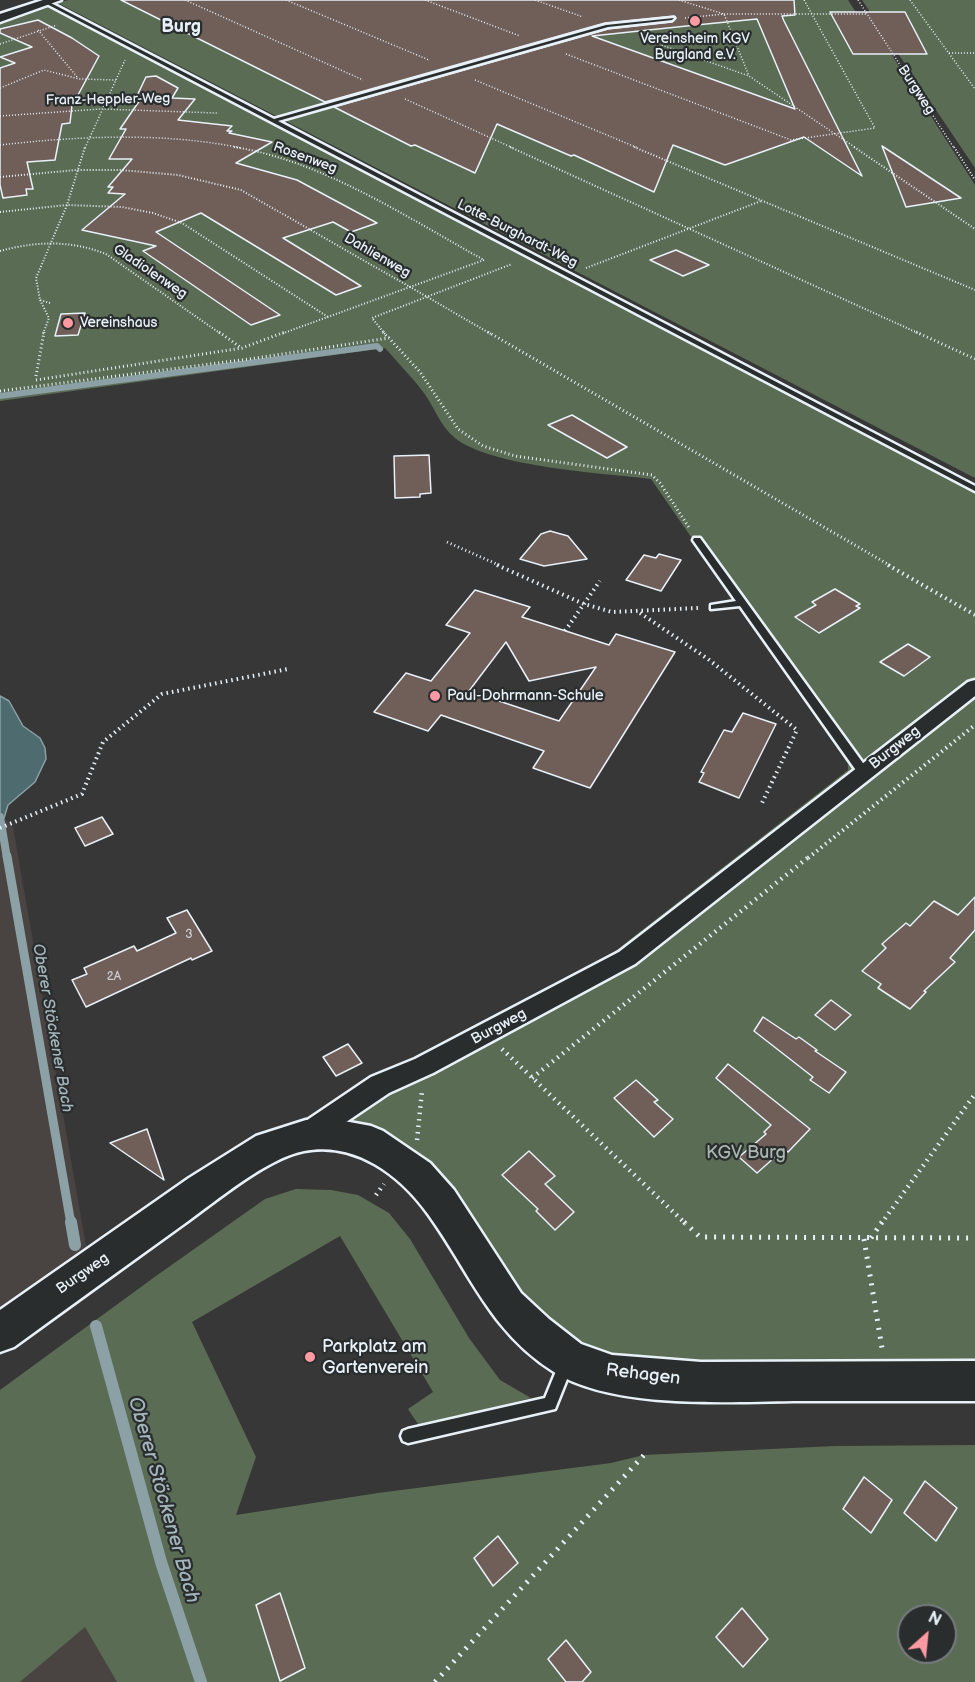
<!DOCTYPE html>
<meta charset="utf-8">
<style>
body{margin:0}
#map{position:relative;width:975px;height:1682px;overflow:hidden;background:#383737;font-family:"Balsamiq Sans",sans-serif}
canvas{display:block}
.north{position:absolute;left:897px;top:1604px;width:60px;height:60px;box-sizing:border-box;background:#2a2d2e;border:2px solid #767b7f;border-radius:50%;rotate:27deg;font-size:16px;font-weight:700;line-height:24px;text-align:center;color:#e8f1f8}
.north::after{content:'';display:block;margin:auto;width:21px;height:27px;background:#ff9aa2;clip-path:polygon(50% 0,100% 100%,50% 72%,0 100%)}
</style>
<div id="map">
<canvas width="975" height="1682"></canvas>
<div class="north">N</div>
</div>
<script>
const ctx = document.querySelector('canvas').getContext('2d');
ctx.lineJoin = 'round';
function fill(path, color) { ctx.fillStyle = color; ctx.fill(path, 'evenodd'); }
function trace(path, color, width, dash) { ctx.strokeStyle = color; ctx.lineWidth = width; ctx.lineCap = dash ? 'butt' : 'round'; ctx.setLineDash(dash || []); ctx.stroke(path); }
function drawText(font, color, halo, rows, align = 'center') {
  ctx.font = font + ' "Balsamiq Sans",sans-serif'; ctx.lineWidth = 4.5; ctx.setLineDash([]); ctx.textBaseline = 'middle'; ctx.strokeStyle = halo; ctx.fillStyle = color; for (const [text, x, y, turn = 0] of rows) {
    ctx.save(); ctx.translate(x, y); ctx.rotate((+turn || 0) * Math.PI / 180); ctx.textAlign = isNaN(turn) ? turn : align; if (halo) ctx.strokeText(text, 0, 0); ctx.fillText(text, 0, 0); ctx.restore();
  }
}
fill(new Path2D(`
 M4,818l9,9 73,419 -86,64v-488z
 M85,1626l32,56h-97z`), '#494341');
fill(new Path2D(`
 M68,0h780l9,14 9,1 109,170v293l-917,-475z
 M862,0h113v168z
 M51,5l924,484v892l-406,-23 -151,-184 -113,-35 321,-181 -12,-6 234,-182v-6l-197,-285c-48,-6 -160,-12 -196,-41 -15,-12 -20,-30 -31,-45 -12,-16 -26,-30 -39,-45l-385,53v-379z
 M296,1189l35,1 27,5 31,18 21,26 59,99 31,42 31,18 -111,29 -12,-18 25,-17 -93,-156 -148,86 64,135 -20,58 142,-22 233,-30 33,-8 191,-9 140,-1v237h-858l-32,-55 -65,55h-20v-292l156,-114 109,-77zM909,1616h36v36h-36z`), '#5b6c55');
const water = new Path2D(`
 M0,696l9,5 14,25 17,12 5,10 1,11 -11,23 -27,23 -4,13 -4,4z`);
fill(water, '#4e6c70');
trace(water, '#8ca1a6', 1.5);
trace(new Path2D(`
 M0,396l377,-50 3,3`), '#8ca1a6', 6);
trace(new Path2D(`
 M0,817l7,41`), '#8ca1a6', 8);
trace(new Path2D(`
 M7,856l64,368`), '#8ca1a6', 9);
trace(new Path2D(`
 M71,1222l4,23
 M96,1326l65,236 40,120`), '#8ca1a6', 12);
const building = new Path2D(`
 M121,0h673l1,15 -13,1 2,5 78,155 -58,-39 -79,28 -52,-20 -19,47 -80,-37 -3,1 -74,-32 -22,49 -60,-28 -4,1 -77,-39 274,-78 64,-7 4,-4 -2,-2 -69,7 -280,79zM757,19l38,90 -203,-73 104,-11z
 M830,12h75l22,42h-74z
 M38,20l34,18 27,18 -21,39 -5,1 -3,27 -8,1 -7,36 -28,2 6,27h-7l1,6 -24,3 -3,-13v-117l15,-5 -15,-6 32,-10 -32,-14v-4z
 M156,76l22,12 -6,10 23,1 -17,21 54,6 -5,5h5l-3,2 43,9 -36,21 61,17 80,43 -26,9 -18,-10 -50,16 78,48 -25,9 -135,-82 -45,19 124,83 -29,10 -108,-74 13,-5 -74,-16 43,-36 -17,-1 5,-6h-5l24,-28h-23l17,-30h-6l20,-29h-5l11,-23z
 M882,146l79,52 -55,9z
 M676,250l33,15 -26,11 -33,-16z
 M85,313l-7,22 -23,1 6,-22z
 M572,415l55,32 -20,11 -59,-33z
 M429,455l2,38 -11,1v3l-25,1 -1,-42z
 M550,531l18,5 19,23 -43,7 -24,-7 21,-25z
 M659,554l22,6 -20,31 -35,-11 18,-25 12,3z
 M835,589l25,15 -4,2 4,2 -41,25 -24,-16 21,-12 -4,-3z
 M475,590l55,17 -8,10 50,16 37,12 7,-11 59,18 -85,136 -57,-20 11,-17 -103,-36 -13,16 -54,-19 32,-39 25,8 39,-48 -24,-8zM506,642l23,39 67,-14 -37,54 -90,-30z
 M908,644l22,13 -26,19 -24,-14z
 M743,713l33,11 -37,74 -40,-16 5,-9 -3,-1 23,-42 8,2z
 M102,817l11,17 -28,12 -10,-18z
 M975,897v33l-25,28 5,4 -31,29 2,1 -16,17 -32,-21 3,-4 -19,-13 24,-23 -4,-4 24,-21 4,3 24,-25 24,14z
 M187,910l25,41 -20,9 -1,-2 -105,49 -14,-27 15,-6 -3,-6 50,-22 3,5 39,-18 -9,-15z
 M831,1000l20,15 -16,15 -20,-15z
 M763,1017l33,22 3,-2 18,13 -2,1 31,21 -17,21 -19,-13 3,-3 -59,-46z
 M348,1044l14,19 -26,13 -13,-19z
 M728,1064l82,65 -22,23 -4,-3 -27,24 -18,-16 27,-23 -2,-2 7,-7 -55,-47z
 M636,1080l22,20 -4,2 19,17 -19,18 -40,-39z
 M147,1129l17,51 -54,-37z
 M529,1151l26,25 -10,8 29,28 -19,18 -19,-19 2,-2 -36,-34z
 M864,1477l28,23 -21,33 -28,-24z
 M925,1481l32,27 -21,33 -32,-28z
 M498,1536l20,27 -25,23 -19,-28z
 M280,1593l25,75 -25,13 -24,-76z
 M742,1608l26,31 -25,28 -27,-30z
 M566,1640l25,32 -9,10h-16l-18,-23z`);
fill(building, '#705e59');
trace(building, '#e8f1f8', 1.5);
const lane = new Path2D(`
 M47,1l227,118 332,-94 68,-7 -2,2 -64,7 -330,94 697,365v5l-930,-488z
 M694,538h6l168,232 1,3 -1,3h-8l-120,-170 -29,3v-4l25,-4 -43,-61z
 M566,1357l5,2 2,5 -18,45 -147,34 -5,-2 -2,-5 2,-5 5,-2 137,-31 16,-39z`);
const street = new Path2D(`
 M975,680v16l-340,268 -202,109 -44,20 -74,50 -9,3 -9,-3 -4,-8 4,-8 74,-50 44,-18 204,-107 349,-270z`);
const secondary = new Path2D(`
 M43,0h18l-61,22v-8z
 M306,1120l38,1 27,5 12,5 47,32 24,27 67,103 28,26 32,25 31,11 89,7 274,-1v40c-61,0 -121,0 -182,0 -68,1 -180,8 -239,-29 -64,-40 -84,-100 -126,-158 -28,-39 -73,-73 -124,-63 -37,7 -88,50 -120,73 -57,41 -114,82 -170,123l-14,5v-42l189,-132 67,-42z`);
trace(lane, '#e8f1f8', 5);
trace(street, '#e8f1f8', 5);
trace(secondary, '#e8f1f8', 5);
trace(new Path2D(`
 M185,0l178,80
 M286,0l143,60
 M425,0l95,36
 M535,0l48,17
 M679,0l45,14 25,62
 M858,0l96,148
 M910,0l65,89
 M685,18l39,-4h142
 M38,30l40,48
 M642,38l107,38 107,72
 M0,44l57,-19
 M949,53h26
 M566,54l225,86 84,-12 -71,-128
 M475,80l163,68
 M0,88l44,-18 35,9 37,1
 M405,99l108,49
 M0,116l101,-7 116,4
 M0,145c80,-9 162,-13 242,3
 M85,148l40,-88`), '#e8f1f8', 1.5, [1, 2]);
trace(new Path2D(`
 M234,147c89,14 172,70 250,113l-74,27 81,47
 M510,147l410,187
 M634,147l341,143
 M854,147l121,82
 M954,147l21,33
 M0,177l76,-7h44l58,5 63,15 169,97 -129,47
 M0,212l67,-7 55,2 31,6 29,10 146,94
 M0,251c37,-10 70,-11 106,3l115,80
 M586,268l175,-67
 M40,300l9,18 -6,16
 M50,303l-10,-3 -4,-22 31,-73 18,-58
 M385,334l-13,-16 140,-54`), '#e8f1f8', 2, [1, 2]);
trace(new Path2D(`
 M219,332l21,15
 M383,332l5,6
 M488,332l403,234
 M916,332l59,27
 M36,376l8,-44
 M36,380l206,-32 43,-16
 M0,391l249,-32 140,-21 31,34 38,57 25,17 32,10 137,19 8,8 30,46
 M447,542l54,24`), '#e8f1f8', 3, [1, 3]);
trace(new Path2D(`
 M497,565l87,39 28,8 87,-4
 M888,565l87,50
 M640,613l68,46 89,71 -36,75
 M565,631l35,-50
 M0,828l82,-34 21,-52 59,-48 126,-25
 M808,858l167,-133`), '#e8f1f8', 4, [1.5, 4]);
trace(new Path2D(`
 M502,1049l184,175
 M532,1078l278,-222
 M417,1140l5,-49
 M376,1195l8,-11
 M881,1224l94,-130`), '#e8f1f8', 4.5, [1.5, 5]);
trace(new Path2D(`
 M684,1222l16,15 275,1
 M871,1238l11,-16
 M864,1239l18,109
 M435,1682l209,-227`), '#e8f1f8', 5, [2, 7]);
fill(lane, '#2a2d2e');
fill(street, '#2a2d2e');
fill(secondary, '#2a2d2e');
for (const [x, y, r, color] of [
 [695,21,6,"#ff9aa2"],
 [68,323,6,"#ff9aa2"],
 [435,696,6,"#ff9aa2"],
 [310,1357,6,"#ff9aa2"]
]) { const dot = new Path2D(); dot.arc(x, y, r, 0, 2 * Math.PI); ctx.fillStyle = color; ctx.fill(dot); trace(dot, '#2a2d2e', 2); }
drawText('12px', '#caccd0', null, [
 ["3",189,935],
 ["2A",114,977]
]);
drawText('14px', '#e8f1f8', '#2a2d2e', [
 ["Vereinsheim KGV",695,39],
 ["Burgland e.V.",695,55],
 ["Vereinshaus",80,323,"left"]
]);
drawText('14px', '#e8f1f8', '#2a2d2e', [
 ["Burgweg",916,90,57],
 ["Franz-Heppler-Weg",108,100,-1],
 ["Rosenweg",305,158,20],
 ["Lotte-Burghardt-Weg",517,234,27],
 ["Dahlienweg",377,256,30],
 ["Gladiolenweg",150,272,34]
]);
drawText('15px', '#e8f1f8', '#2a2d2e', [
 ["Paul-Dohrmann-Schule",447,696]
], 'left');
drawText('15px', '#e8f1f8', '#2a2d2e', [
 ["Burgweg",895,748,-38],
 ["Burgweg",499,1027,-28],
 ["Burgweg",83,1274,-35]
]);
drawText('italic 16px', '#a3b5bb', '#2a2d2e', [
 ["Oberer Stöckener Bach",52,1028,80]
]);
drawText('bold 18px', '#e8f1f8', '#2a2d2e', [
 ["Burg",181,27]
]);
drawText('18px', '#a9b5af', '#2a2d2e', [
 ["KGV Burg",746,1153]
]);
drawText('18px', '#e8f1f8', '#2a2d2e', [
 ["Parkplatz am",322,1347],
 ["Gartenverein",322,1368]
], 'left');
drawText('18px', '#e8f1f8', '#2a2d2e', [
 ["Rehagen",643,1375,7]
]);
drawText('italic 20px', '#a3b5bb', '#2a2d2e', [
 ["Oberer Stöckener Bach",163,1500,74]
]);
</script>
